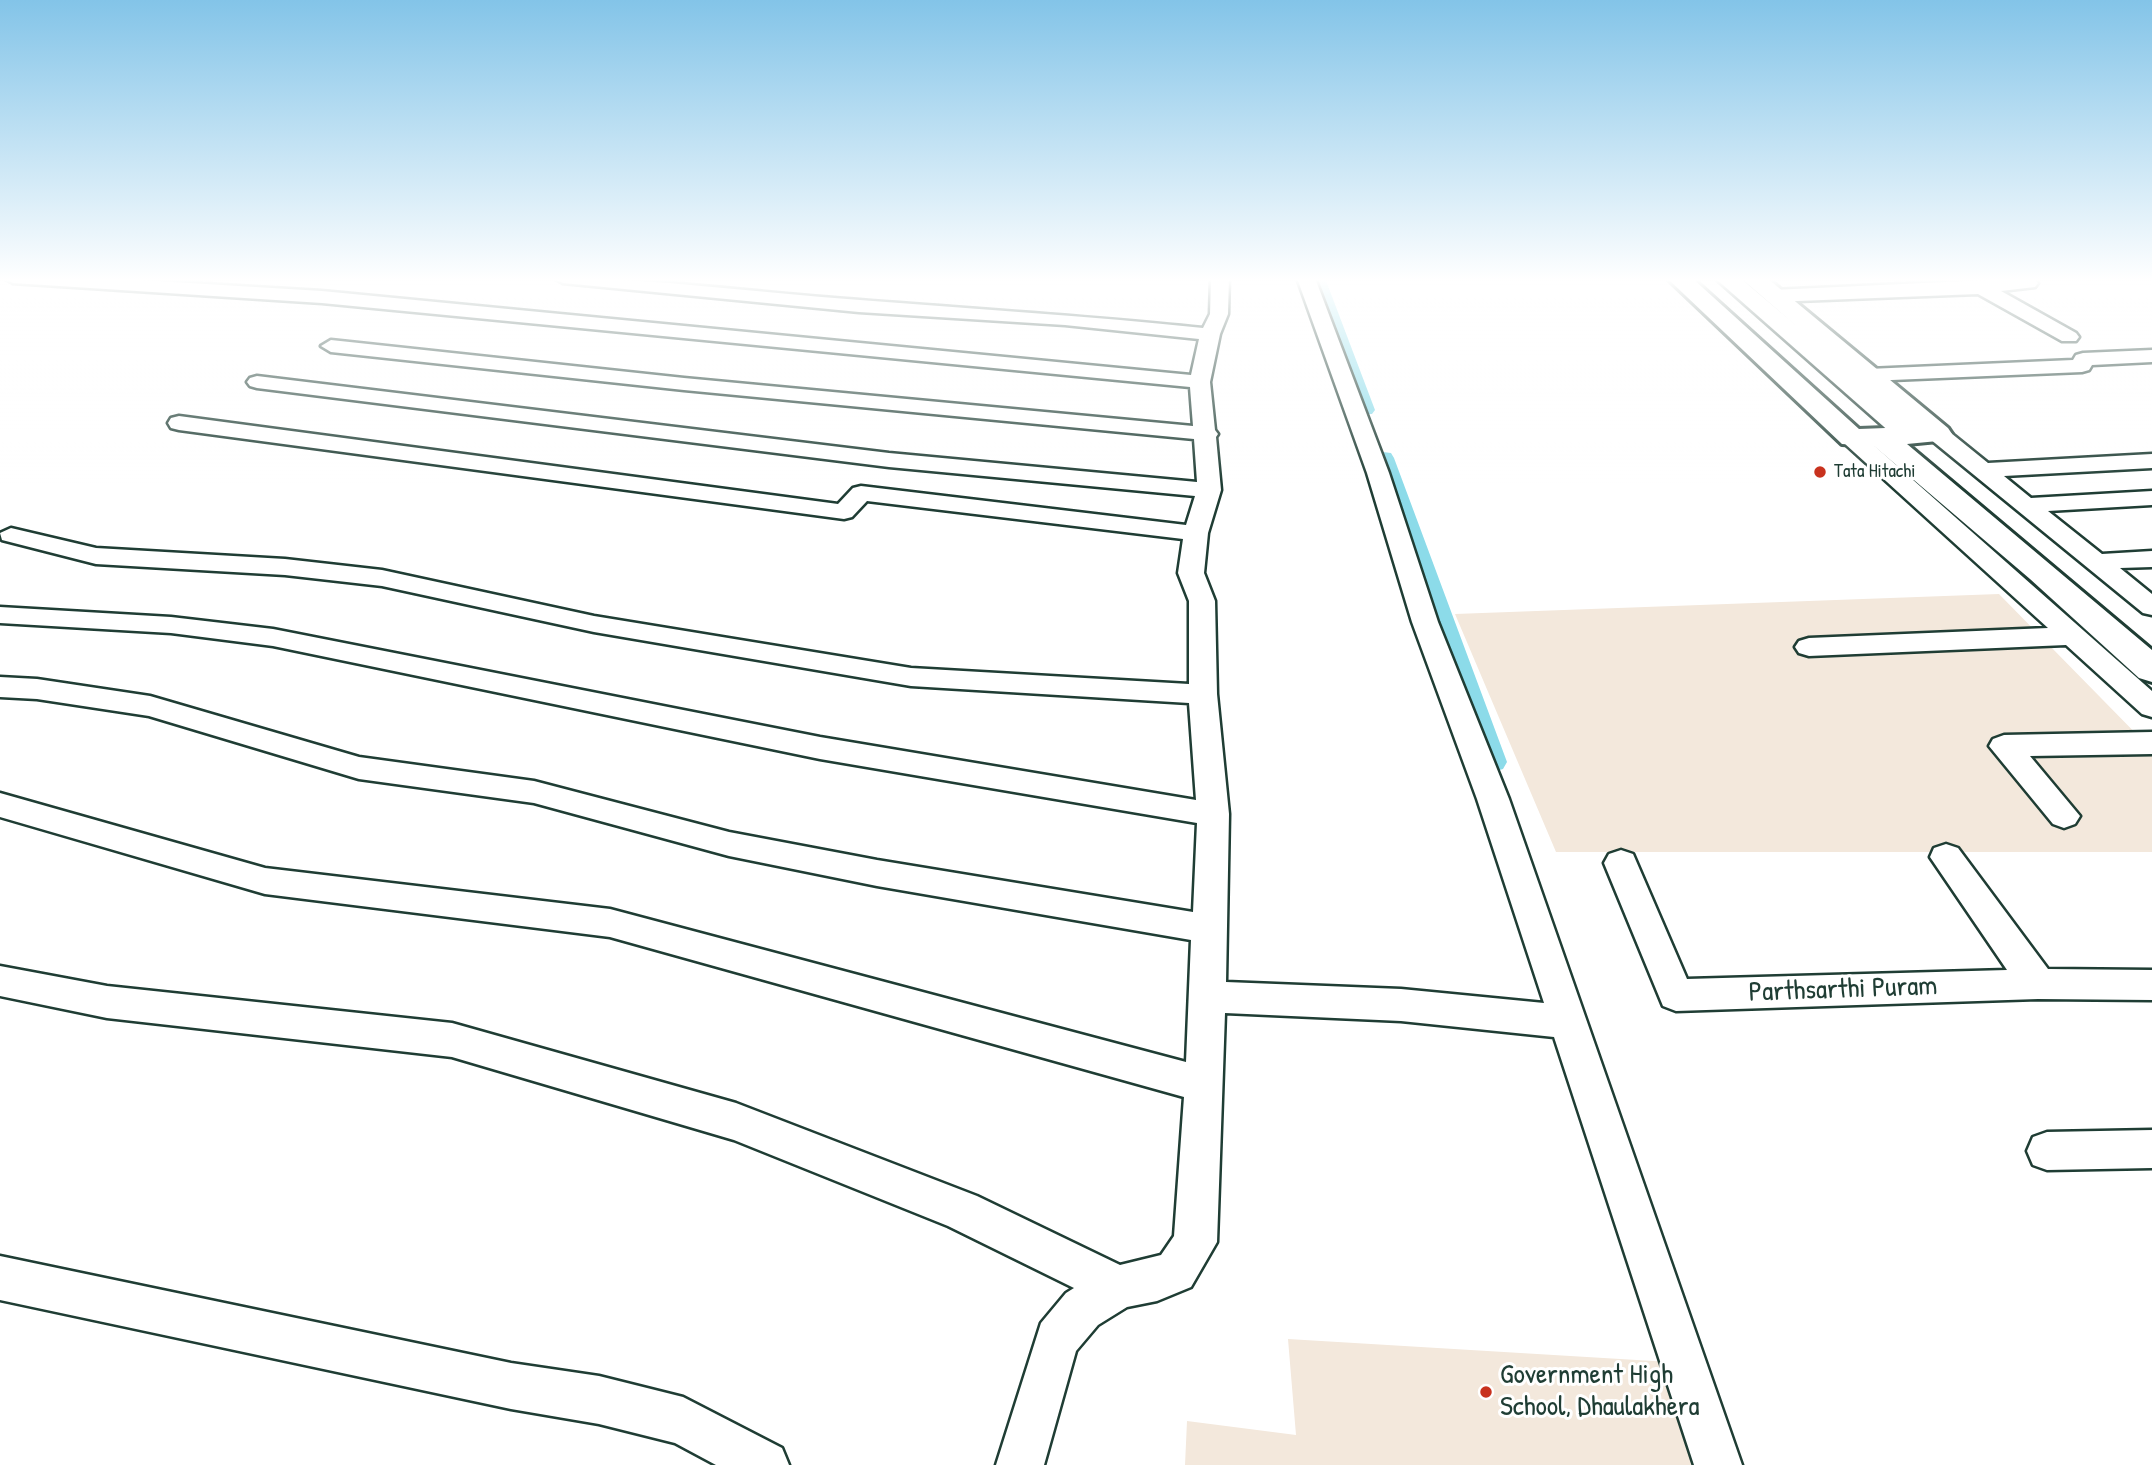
<!DOCTYPE html>
<style>
body{margin:0}
canvas{display:block;background:#fff}
</style>
<canvas width="2152" height="1465"></canvas>
<script>
const ctx = document.querySelector('canvas').getContext('2d');
ctx.lineJoin = 'round';
function fill(path, color) { ctx.fillStyle = color; ctx.fill(path, 'evenodd'); }
function trace(path, color, width, dash) { ctx.strokeStyle = color; ctx.lineWidth = width; ctx.lineCap = dash ? 'butt' : 'round'; ctx.setLineDash(dash || []); ctx.stroke(path); }
function drawText(font, color, halo, rows, align = 'center') {
  ctx.font = font + ' "Patrick Hand",sans-serif'; ctx.lineWidth = 6; ctx.setLineDash([]); ctx.textBaseline = 'middle'; ctx.strokeStyle = halo; ctx.fillStyle = color; for (const [text, x, y, turn = 0] of rows) {
    ctx.save(); ctx.translate(x, y); ctx.rotate((+turn || 0) * Math.PI / 180); ctx.textAlign = isNaN(turn) ? turn : align; if (halo) ctx.strokeText(text, 0, 0); ctx.fillText(text, 0, 0); ctx.restore();
  }
}
fill(new Path2D(`
 M1999,594l153,156v102h-596l-101,-238z
 M1288,1339l382,23 33,103h-518l2,-44 109,14z`), '#f3e8dc');
fill(new Path2D(`
 M1308,278h17l50,132 -3,4h-14l-3,-4z
 M1383,452l8,1 3,5 113,304 -4,7 -10,3 -10,-3 -4,-7 -107,-304 3,-5z`), '#8cdbe9');
const minor = new Path2D(`
 M4,278h103l215,13 869,84 8,-36 -134,-14 -206,-13 -296,-29 -9,-5c103,0 204,15 306,22 115,9 229,16 343,28l7,-14 1,-36h18l-1,36 -8,20 -10,48 5,48 3,4 -2,3 5,53 -13,43 -4,40 11,28 2,93 12,120 -3,168 175,7 143,14 -67,-204 -65,-177 -45,-149 -70,-195h18l74,195 49,149 71,177 233,666h-48l-140,-428 -153,-16 -176,-8 -8,229 -26,45 -34,14 -30,6 -29,18 -22,26 -32,114h-48l45,-142 25,-30 8,-5 -126,-62 -214,-86 -282,-83 -345,-39 -107,-22v-30l107,20 345,37 284,80 241,93 143,69 41,-10 13,-19 10,-139 -574,-160 -345,-43 -265,-77v-24l265,75 345,41 576,153 5,-122 -314,-54 -148,-30 -195,-53 -175,-24 -210,-63 -112,-17 -37,-2v-20l37,2 113,17 209,61 175,24 195,51 148,28 316,52 4,-89 -377,-64 -547,-113 -102,-13 -171,-10v-16l171,10 102,12 547,108 376,63 -7,-97 -278,-17 -317,-54 -212,-46 -97,-11 -189,-11 -94,-24 -2,-7 11,-5 85,20 189,11 97,11 212,46 317,52 278,16v-83l-11,-28 5,-34 -316,-38 -15,16 -8,2 -665,-89 -8,-2 -3,-5 3,-5 8,-2 659,88 15,-16 8,-2 325,39 9,-29 -306,-29 -632,-79 -7,-2 -3,-4 3,-4 7,-2 632,77 308,29 -3,-43 -510,-49 -353,-38 -10,-6 10,-6 353,38 509,48 -3,-39 -868,-84 -309,-20z
 M2032,278l6,5 -3,4 -34,4 75,42 3,4 -3,4h-14l-84,-47 -206,8 -9,-6 9,-6z
 M2152,350v12l-60,3 -3,5 -7,2 -214,9 -7,-2 -3,-4 3,-4 7,-2 205,-9 3,-5 7,-2z
 M1938,427l8,2 42,34 164,-9v14l-148,8 27,22 121,-7v14l-104,6 54,43 50,-3v16l-32,1 32,26v21l-9,-2 -213,-174 -3,-5 3,-5z
 M1852,431l8,2 292,258v26l-10,-3 -76,-69 -257,11 -10,-3 -4,-6 4,-6 10,-3 239,-10 -204,-185 -3,-5 3,-5z
 M2152,732v22l-122,2 50,60 -5,8 -11,4 -11,-4 -64,-78 4,-7 11,-4z
 M1946,844l12,4 90,121 104,1v30l-114,-1 -362,12 -13,-5 -59,-143 5,-9 12,-4 12,4 54,125 320,-9 -77,-113 4,-9z
 M2152,1130v38l-105,2 -14,-5 -6,-14 6,-14 14,-5z
 M0,1256l511,107 88,13 84,21 99,51 7,17h-73l-41,-22 -76,-19 -88,-15 -511,-109z`);
const major = new Path2D(`
 M1715,278h25l180,151 4,6 -4,6 -10,2 -10,-2z`);
const highway = new Path2D(`
 M1667,278h25l167,151 53,-2 -171,-149h26l181,150 4,6 -4,6 -41,4 245,206v32l-13,-4 -109,-99 -156,-133 -32,-2z`);
trace(minor, '#1f3d34', 5);
trace(major, '#1f3d34', 5);
trace(highway, '#1f3d34', 6);
fill(minor, '#fff');
fill(major, '#fff');
fill(highway, '#fff');
const sky = ctx.createLinearGradient(0, 0, 0, 483);
sky.addColorStop(0, '#83c4e8');
sky.addColorStop(0.58, '#fff');
sky.addColorStop(1, '#ffffff00');
ctx.fillStyle = sky;
ctx.fillRect(0, 0, 2152, 483);
for (const [x, y, r, color] of [
 [1820,472,7,"#c8321e"],
 [1486,1392,7,"#c8321e"]
]) { const dot = new Path2D(); dot.arc(x, y, r, 0, 2 * Math.PI); ctx.fillStyle = color; ctx.fill(dot); trace(dot, '#fff', 2.5); }
drawText('19px', '#1f3d34', '#fff', [
 ["Tata Hitachi",1834,472]
], 'left');
drawText('28px', '#1f3d34', '#fff', [
 ["Parthsarthi Puram",1843,990,-2]
]);
drawText('28px', '#1f3d34', '#fff', [
 ["Government High",1500,1376],
 ["School, Dhaulakhera",1500,1408]
], 'left');
</script>
